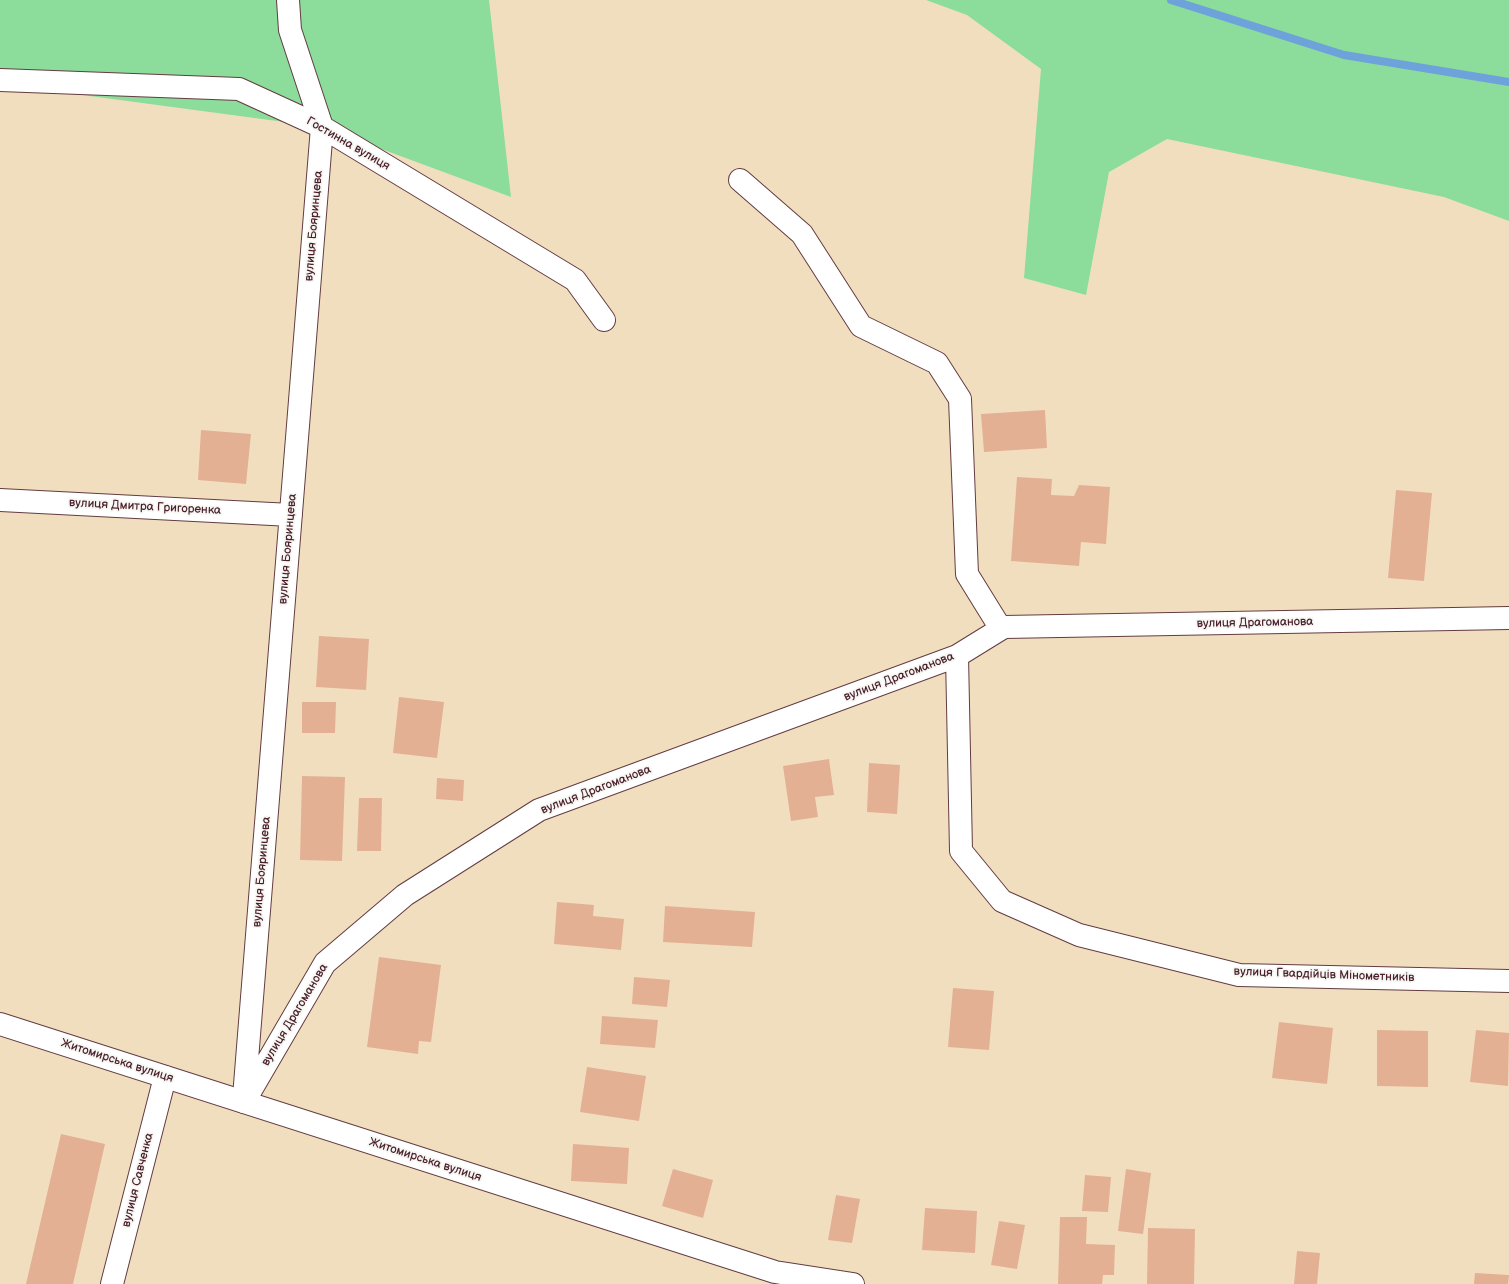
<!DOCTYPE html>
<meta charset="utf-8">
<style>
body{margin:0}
canvas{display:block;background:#f1debf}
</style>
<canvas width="1509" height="1284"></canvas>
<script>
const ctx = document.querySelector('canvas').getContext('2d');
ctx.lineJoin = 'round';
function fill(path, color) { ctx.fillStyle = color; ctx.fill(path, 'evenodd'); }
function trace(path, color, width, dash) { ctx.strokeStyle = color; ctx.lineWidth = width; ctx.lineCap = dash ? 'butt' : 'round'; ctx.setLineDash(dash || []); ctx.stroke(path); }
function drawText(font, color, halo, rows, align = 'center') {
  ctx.font = font + ' "Balsamiq Sans",sans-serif'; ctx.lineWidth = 3.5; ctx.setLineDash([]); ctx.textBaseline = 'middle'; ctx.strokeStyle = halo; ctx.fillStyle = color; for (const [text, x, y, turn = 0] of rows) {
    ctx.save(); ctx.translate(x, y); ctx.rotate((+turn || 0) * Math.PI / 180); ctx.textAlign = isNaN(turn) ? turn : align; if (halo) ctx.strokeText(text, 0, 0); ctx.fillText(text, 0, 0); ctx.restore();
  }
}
fill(new Path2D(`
 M0,0h489l22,197 -189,-70 -322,-43z
 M926,0h583v221l-65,-24 -277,-58 -58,33 -23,123 -62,-17 17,-209 -74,-54z`), '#8cdc9c');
trace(new Path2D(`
 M1171,0l173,55 165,27`), '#6da2da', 8);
fill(new Path2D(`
 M1045,410l2,38 -63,4 -3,-38z
 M201,430l50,4 -5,50 -48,-4z
 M1017,477l35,2 -1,16 23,1 5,-11 31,2 -4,57 -25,-2 -2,24 -68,-5z
 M1396,490l36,3 -8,88 -36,-3z
 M319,636l50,3 -3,51 -50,-3z
 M399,697l45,5 -7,56 -44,-5z
 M302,702h34l-1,31h-33z
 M829,759l5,36 -19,2 3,20 -27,4 -8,-55z
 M869,763l31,2 -3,49 -30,-2z
 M302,776l43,1 -3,84 -42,-1z
 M437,778l27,2 -1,21 -27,-2z
 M359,798h23l-1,53h-24z
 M557,902l37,3 -1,11 31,3 -3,31 -67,-6z
 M665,906l90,6 -3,35 -89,-5z
 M379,957l62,8 -10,77 -12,-1 -1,13 -51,-7z
 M634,977l36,3 -3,27 -35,-3z
 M953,988l41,3 -5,59 -41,-3z
 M602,1016l56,4 -3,28 -55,-4z
 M1279,1022l54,6 -6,56 -55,-6z
 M1377,1030l51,1v56l-51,-1z
 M1476,1030l33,3 -1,53 -38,-4z
 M587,1067l59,9 -7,45 -59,-9z
 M61,1134l44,10 -32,140h-47z
 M573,1144l56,4 -2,36 -56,-3z
 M673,1169l40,11 -10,38 -41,-12z
 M1126,1169l25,4 -8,61 -25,-3z
 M1085,1175l26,2 -3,35 -26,-1z
 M836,1195l24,4 -8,44 -24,-3z
 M925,1208l52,3 -2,42 -53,-3z
 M1060,1217h27l-1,27 29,1 -1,30h-11l-1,9h-44z
 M999,1221l26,4 -8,44 -26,-4z
 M1148,1228l47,1 -1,55h-47z
 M1297,1251l23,2 -3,31h-23z
 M1475,1273l34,2 -1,9h-34z`), '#e4b094');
const minor = new Path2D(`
 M0,80l239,9 83,38 253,153 29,40
 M740,180l62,54 59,92 76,37 23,36 7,175 34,55
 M0,500l291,15
 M957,656l4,195 41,50 77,34 160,40 270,6
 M244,1097l78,-970 -32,-97 -2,-30
 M244,1102l81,-139 80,-68 134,-85 418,-154 47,-29 505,-9
 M112,1284l53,-207`);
const major = new Path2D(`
 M0,1024l775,248 78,12`);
trace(minor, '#633c41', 24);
trace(major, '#633c41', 24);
trace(minor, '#fff', 22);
trace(major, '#fff', 22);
drawText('12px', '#4a1f2b', '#f6f6f2', [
 ["Гостинна вулиця",348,144,30],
 ["вулиця Бояринцева",314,226,-85],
 ["вулиця Дмитра Григоренка",145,507,3],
 ["вулиця Бояринцева",288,549,-85],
 ["вулиця Драгоманова",1255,623,-1],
 ["вулиця Драгоманова",899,677,-21],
 ["вулиця Драгоманова",596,790,-21],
 ["вулиця Бояринцева",262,872,-85],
 ["вулиця Гвардійців Мінометників",1324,975,2],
 ["вулиця Драгоманова",295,1015,-59],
 ["Житомирська вулиця",117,1061,18],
 ["Житомирська вулиця",425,1160,18],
 ["вулиця Савченка",138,1180,-76]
]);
</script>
